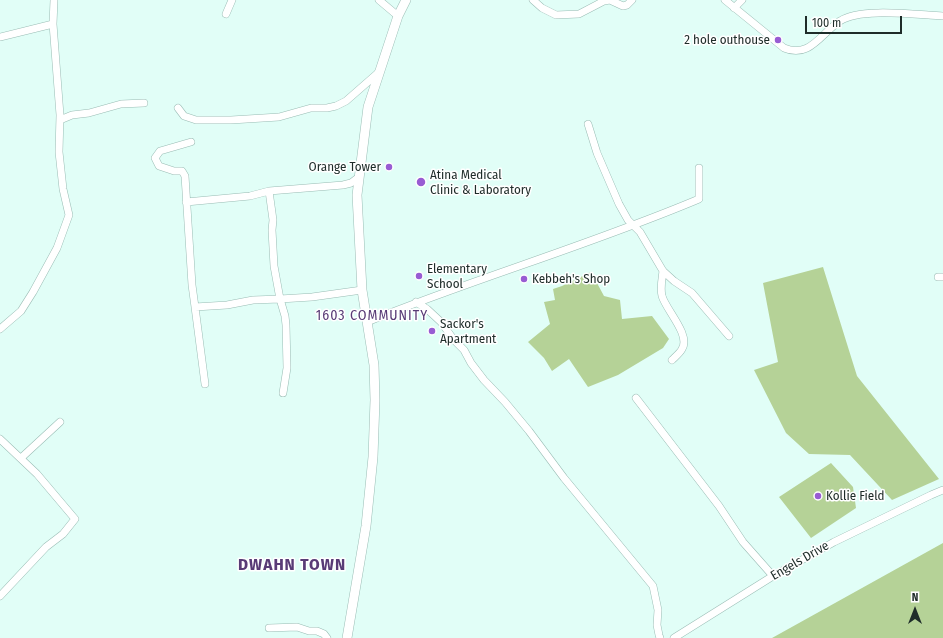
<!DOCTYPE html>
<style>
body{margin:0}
#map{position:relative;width:943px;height:638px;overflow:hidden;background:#e1fef7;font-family:"Fira Sans Condensed",sans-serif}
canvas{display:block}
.north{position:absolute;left:895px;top:590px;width:40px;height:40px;-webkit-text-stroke:3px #fff;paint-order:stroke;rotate:0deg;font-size:11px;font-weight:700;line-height:16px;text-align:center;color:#1e2c29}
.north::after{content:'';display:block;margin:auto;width:14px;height:18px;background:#1e2c29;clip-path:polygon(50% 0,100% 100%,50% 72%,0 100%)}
.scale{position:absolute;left:805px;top:16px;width:97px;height:18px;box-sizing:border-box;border:2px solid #1e2c29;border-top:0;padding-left:5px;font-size:12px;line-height:14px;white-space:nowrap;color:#1e2c29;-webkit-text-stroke:3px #fff;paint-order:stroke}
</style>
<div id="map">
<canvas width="943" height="638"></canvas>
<div class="north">N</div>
<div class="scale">100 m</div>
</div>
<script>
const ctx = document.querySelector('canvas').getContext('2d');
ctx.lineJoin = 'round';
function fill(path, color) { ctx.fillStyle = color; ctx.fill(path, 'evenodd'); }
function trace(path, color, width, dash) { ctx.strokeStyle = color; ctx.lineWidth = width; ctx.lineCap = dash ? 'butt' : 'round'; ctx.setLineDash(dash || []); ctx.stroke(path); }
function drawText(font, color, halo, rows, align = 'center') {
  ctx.font = font + ' "Fira Sans Condensed",sans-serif'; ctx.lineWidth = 3; ctx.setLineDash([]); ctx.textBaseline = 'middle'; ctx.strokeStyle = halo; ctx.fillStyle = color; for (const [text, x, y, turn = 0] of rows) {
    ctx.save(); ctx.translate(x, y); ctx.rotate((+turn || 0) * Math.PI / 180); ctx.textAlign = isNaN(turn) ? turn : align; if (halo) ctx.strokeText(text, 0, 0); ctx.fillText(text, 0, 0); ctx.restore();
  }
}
fill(new Path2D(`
 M823,267l34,109 82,103 -47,21 -42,-45 -41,-1 -23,-21 -32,-63 24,-8 -15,-79z
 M591,272l13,24 16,4 2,19 30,-3 17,23 -6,9 -45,27 -30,12 -19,-28 -17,12 -8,-13 -16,-16 22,-18 -6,-22 11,-2 -2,-11 9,-3z
 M831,463l22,24 3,21 -45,30 -32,-41z
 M943,543v95h-171z`), '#b5d297');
const minor = new Path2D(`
 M379,0l19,16
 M533,0l9,8 14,7 23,-1 25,-13 6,-1 13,6 4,-1 5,-5
 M725,0l59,48c26,11 37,-15 56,-27 20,-14 78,-6 103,-5
 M734,8l8,-8
 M226,14l6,-14
 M0,37l53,-13
 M178,108l6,8 12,4h35l48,-3 32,-9h16l9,-2 10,-5 32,-28
 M60,120l12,-5 17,-2 32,-9 23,-1
 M588,124l9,29 22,51 9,16 12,12 23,39 11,10 18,12 37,43
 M191,142l-31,9 -5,7 4,8 15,5h8l3,5 7,109 3,22 32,-2 26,-5 27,-1 -6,-33 -2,-36 1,-10 -4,-29 74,-6 8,-2 8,-6
 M186,202l64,-6 19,-5
 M663,271c-1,8 -3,17 -1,25 4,14 29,39 20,53 -2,4 -7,8 -10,11
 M938,277h5
 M416,302l11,7 14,13 13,18 10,10 7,13 13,17 21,22 24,29 35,47 89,108 5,24 -1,15 2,10 1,3
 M195,307l10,77
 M367,322c109,-44 223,-77 332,-123v-31
 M0,329l21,-18 12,-19 24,-44 12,-33 -6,-26 -4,-37 1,-37 -7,-91 1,-24
 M283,393l4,-25 -1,-43 -1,-9 -5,-17 32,-2 50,-7
 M636,398l83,108 24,36 30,34
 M0,439l37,35 38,45 -12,15 -17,13 -46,49
 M21,458l39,-36
 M269,628l28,-1 12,4h8l7,3 3,4
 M674,638l99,-62 61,-34 97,-47 12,-5`);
const major = new Path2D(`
 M347,638l19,-112 7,-69 2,-57 -1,-35 -12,-75 -5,-95 11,-88 30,-91 8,-16`);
trace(minor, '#99bcb4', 8);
trace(major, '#99bcb4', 10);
trace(minor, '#fff', 7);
trace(major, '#fff', 9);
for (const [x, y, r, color] of [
 [778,40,4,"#985cd3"],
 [389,167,4,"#985cd3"],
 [421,182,5,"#985cd3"],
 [419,276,4,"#985cd3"],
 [524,279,4,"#985cd3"],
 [432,331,4,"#985cd3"],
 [818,496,4,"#985cd3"]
]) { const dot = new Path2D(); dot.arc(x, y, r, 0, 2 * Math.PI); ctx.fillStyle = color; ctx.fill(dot); trace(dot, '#fff', 1.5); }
drawText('13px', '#1e2c29', '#fff', [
 ["2 hole outhouse",770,40,"right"],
 ["Orange Tower",381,167,"right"],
 ["Atina Medical",430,175],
 ["Clinic & Laboratory",430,190],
 ["Elementary",427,269],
 ["School",427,284],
 ["Kebbeh's Shop",532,279],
 ["Sackor's",440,324],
 ["Apartment",440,339],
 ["Kollie Field",826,496]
], 'left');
drawText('13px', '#1e2c29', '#fff', [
 ["Engels Drive",800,561,-30]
]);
ctx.letterSpacing = '1px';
drawText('14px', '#583b76', '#fff', [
 ["1603 COMMUNITY",372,316]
]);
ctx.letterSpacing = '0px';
ctx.letterSpacing = '1px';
drawText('bold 17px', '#583b76', '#fff', [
 ["DWAHN TOWN",292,565]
]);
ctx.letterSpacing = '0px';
</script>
